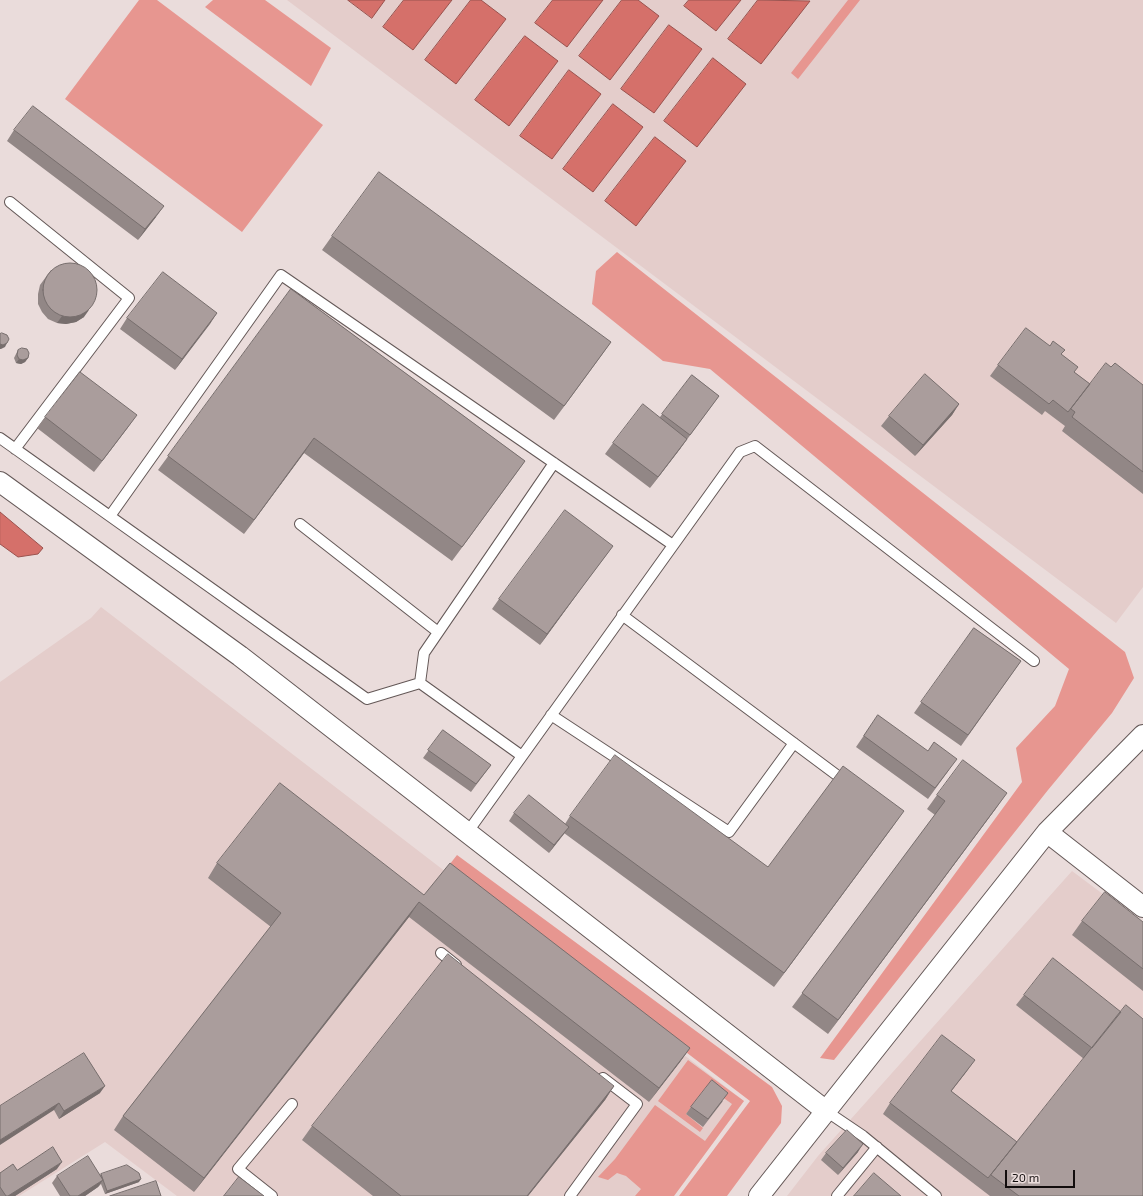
<!DOCTYPE html>
<style>
body{margin:0}
#map{position:relative;width:1143px;height:1196px;overflow:hidden;background:#eadcdb;font-family:"Exo 2",sans-serif}
canvas{display:block}
.scale{position:absolute;left:1005px;top:1170px;width:70px;height:18px;box-sizing:border-box;border:2px solid #120d0d;border-top:0;padding-left:5px;font-size:12px;line-height:14px;white-space:nowrap;color:#120d0d;-webkit-text-stroke:3px #eadcdb;paint-order:stroke}
</style>
<div id="map">
<canvas width="1143" height="1196"></canvas>
<div class="scale">20 m</div>
</div>
<script>
const ctx = document.querySelector('canvas').getContext('2d');
ctx.lineJoin = 'round';
function fill(path, color) { ctx.fillStyle = color; ctx.fill(path, 'evenodd'); }
function trace(path, color, width, dash) { ctx.strokeStyle = color; ctx.lineWidth = width; ctx.lineCap = dash ? 'butt' : 'round'; ctx.setLineDash(dash || []); ctx.stroke(path); }
fill(new Path2D(`
 M287,0h856v587l-27,36z
 M101,607l643,494 -70,95h-497l-72,-54 -86,54h-19v-514l91,-64z
 M1072,871l71,53v272h-356l31,-40z`), '#e4cdcb');
fill(new Path2D(`
 M139,0h18l166,125 -81,107 -177,-133z
 M213,0h52l66,48 -20,38 -106,-79z
 M848,0h12l-62,79 -7,-6z
 M617,252l508,400 9,26 -22,35 -64,77 -214,270 -14,-2 202,-276 -6,-34 39,-42 14,-37 -359,-300 -47,-8 -71,-57 4,-33z
 M457,855l315,232 10,19 -1,17 -54,73h-48l71,-95 -304,-232z
 M688,1060l56,41 -70,95h-39l6,-7 -15,-13 -9,-3 -9,7 -10,-3 17,-18 40,-54 50,36 27,-37 -25,-18 -21,28 17,14 -3,4 -42,-31z`), '#e79690');
const water = new Path2D(`
 M348,0h37l-13,18z
 M404,0h48l-39,50 -30,-23z
 M471,0h10l25,19 -50,65 -31,-24z
 M553,0h50l-36,47 -32,-24z
 M622,0h16l21,16 -49,64 -31,-24z
 M689,0h52l-25,31 -32,-25z
 M758,0l52,1 -49,63 -33,-25z
 M669,25l33,24 -48,64 -33,-24z
 M525,36l33,25 -49,65 -34,-26z
 M713,58l33,26 -49,63 -33,-26z
 M569,70l32,24 -49,65 -32,-23z
 M613,104l30,23 -50,65 -30,-23z
 M655,137l31,24 -50,65 -31,-25z
 M0,512l43,36 -5,6 -20,3 -18,-13z`);
fill(water, '#d5706a');
trace(water, '#9a524e', 1);
const lane = new Path2D(`
 M10,202l119,96 -114,151
 M0,438l367,261 53,-16 102,73
 M110,516l171,-241 392,270
 M300,524l138,108
 M622,615l224,167
 M420,683l4,-30 130,-190
 M551,715l178,117 65,-89
 M467,833l273,-381 15,-6 279,215
 M441,953l15,12
 M826,1111l37,25 73,60
 M272,1196l-34,-27 54,-65
 M570,1196l67,-92 -34,-26
 M837,1196l40,-49`);
const street = new Path2D(`
 M0,482l240,174 586,455 -67,85
 M1047,832l96,75
 M826,1111l221,-279 96,-97`);
trace(lane, '#645857', 12);
trace(street, '#645857', 22);
trace(lane, '#fff', 10);
trace(street, '#fff', 20);
fill(new Path2D(`
 M14,130l142,87 -18,23 -131,-99z
 M332,236l279,106 -57,78 -232,-170z
 M51,270l33,47 -8,5 -10,2 -9,-1 -9,-4 -6,-7 -4,-8v-10l2,-9z
 M291,289l234,172 -73,100 -148,-108 -60,81 -86,-64z
 M217,313l-42,57 -55,-41 7,-11z
 M18,350l10,8 -3,4 -4,2 -5,-1 -2,-5z
 M1061,354l13,18 16,12 21,-17 32,18v109l-81,-63 3,-5 -20,-15 -3,4 -52,-39 8,-11z
 M692,375l27,21 -39,53 -30,39 -45,-34 8,-11 47,-26z
 M959,404l-7,11 -37,41 -34,-30 8,-10z
 M45,417l84,9 -35,46 -57,-44z
 M605,556l-65,89 -48,-36 7,-10z
 M974,628l47,33 -60,85 -47,-33z
 M878,715l71,55 -21,29 -72,-52z
 M443,730l48,35 -20,27 -48,-34z
 M937,795l60,12 -169,227 -36,-27 143,-192 -8,-6z
 M514,813l51,11 5,-8 198,51 126,-42 -120,162 -210,-154 -15,20 -40,-32z
 M217,863l207,32 266,153 -10,14 -31,40 -240,-185 -215,275 -80,-62 9,-14 148,-189 -63,-49z
 M1082,921l61,1v69l-71,-56z
 M1024,995l97,17 22,184h-153l-107,-82 7,-11 77,-32 -16,20 66,51 67,-83 -68,-54z
 M614,1086l-9,14 -77,96h-155l-71,-56 10,-14z
 M100,1093l-41,26 -5,-9 -54,-4z
 M723,1101l-20,26 -17,-13 5,-7z
 M858,1152l-20,23 -17,-15 5,-7z
 M57,1169l-42,27h-15v-23l17,-3z
 M101,1174l38,8 -34,12 -4,-10 -3,3 -13,9h-25l-8,-13 5,-7 43,-1z`), '#928786');
fill(new Path2D(`
 M164,206l-8,11 -18,23 7,-11z
 M89,310l-5,7 -8,5 -10,2 -9,-1 5,-7z
 M217,313l-7,11 -35,46 7,-11z
 M611,342l-10,14 -47,64 10,-14z
 M7,343l-2,4 -4,2h-1v-5z
 M28,358l-3,4 -4,2 -5,-1 3,-4z
 M959,404l-7,11 -37,41 8,-11z
 M137,415l-8,11 -35,46 8,-11z
 M314,438l-10,15 -60,81 10,-14z
 M687,439l-7,10 -30,39 8,-11z
 M525,461l-10,14 -63,86 10,-14z
 M613,546l-8,10 -65,89 7,-11z
 M1007,793l-10,14 -169,227 10,-14z
 M904,811l-10,14 -120,162 10,-14z
 M569,827l-5,7 -15,19 5,-8z
 M419,902l-10,15 -215,275 10,-14z
 M690,1048l-10,14 -31,40 10,-14z
 M975,1060l-8,11 -24,31 8,-11z
 M105,1086l-5,7 -41,26 5,-8z
 M614,1086l-9,14 -77,96h-1z
 M59,1103l-5,7 -54,35v-5z
 M863,1144l-5,8 -20,23 5,-7z
 M62,1162l-5,7 -42,27h-7z
 M141,1179l-2,3 -34,12 2,-3z
 M103,1180l-5,7 -13,9h-7z`), '#776e6d');
const building = new Path2D(`
 M33,106l131,100 -19,23 -131,-99z
 M379,172l232,170 -47,64 -232,-170z
 M43 290a27 27 0 1 1 54 0a27 27 0 1 1-54 0Z
 M163,272l54,41 -35,46 -55,-41z
 M291,289l234,172 -63,86 -148,-109 -60,82 -86,-64z
 M1026,328l24,18 3,-5 12,9 -4,4 17,13 -4,5 16,12 -22,28 -15,-12 -4,4 -51,-39z
 M2,333l5,2 2,4 -2,4 -4,2 -3,-1v-10z
 M22,348l5,1 2,4 -1,5 -5,2 -4,-1 -2,-4 1,-5z
 M1106,363l5,4 4,-4 28,22v87l-71,-55 3,-5 -4,-3z
 M80,372l57,43 -35,46 -57,-44z
 M925,374l34,30 -36,41 -34,-29z
 M692,375l27,21 -29,39 -28,-21z
 M643,404l44,35 -29,38 -45,-34z
 M565,510l48,36 -66,88 -48,-35z
 M974,628l47,33 -53,74 -47,-33z
 M878,715l50,36 6,-9 23,17 -22,29 -71,-52z
 M443,730l48,35 -15,19 -48,-34z
 M615,755l153,112 75,-101 61,45 -120,162 -214,-157z
 M963,760l44,33 -169,227 -36,-27 143,-192 -8,-6z
 M280,783l144,112 26,-32 240,185 -31,40 -240,-186 -215,276 -81,-62 158,-203 -64,-50z
 M529,795l40,32 -15,18 -40,-32z
 M1105,892l38,30v47l-61,-48z
 M448,954l166,132 -87,110h-126l-89,-70z
 M1053,958l68,54 -29,36 -68,-53z
 M1126,1005l17,14v177h-124l-28,-21z
 M942,1035l33,25 -24,31 66,51 -29,36 -98,-75z
 M84,1053l21,33 -41,25 -5,-8 -59,37v-34z
 M712,1080l16,13 -20,26 -17,-12z
 M847,1130l16,14 -20,24 -17,-15z
 M53,1147l9,15 -54,34h-2l-6,-9v-14l13,-9 4,6z
 M88,1156l15,24 -25,16h-8l-13,-20z
 M127,1165l12,8 2,6 -34,12 -6,-17z
 M874,1173l27,23h-47z
 M239,1177l25,19h-40z
 M156,1181l5,15h-51z`);
fill(building, '#aa9d9c');
trace(building, '#776e6d', 1);
</script>
